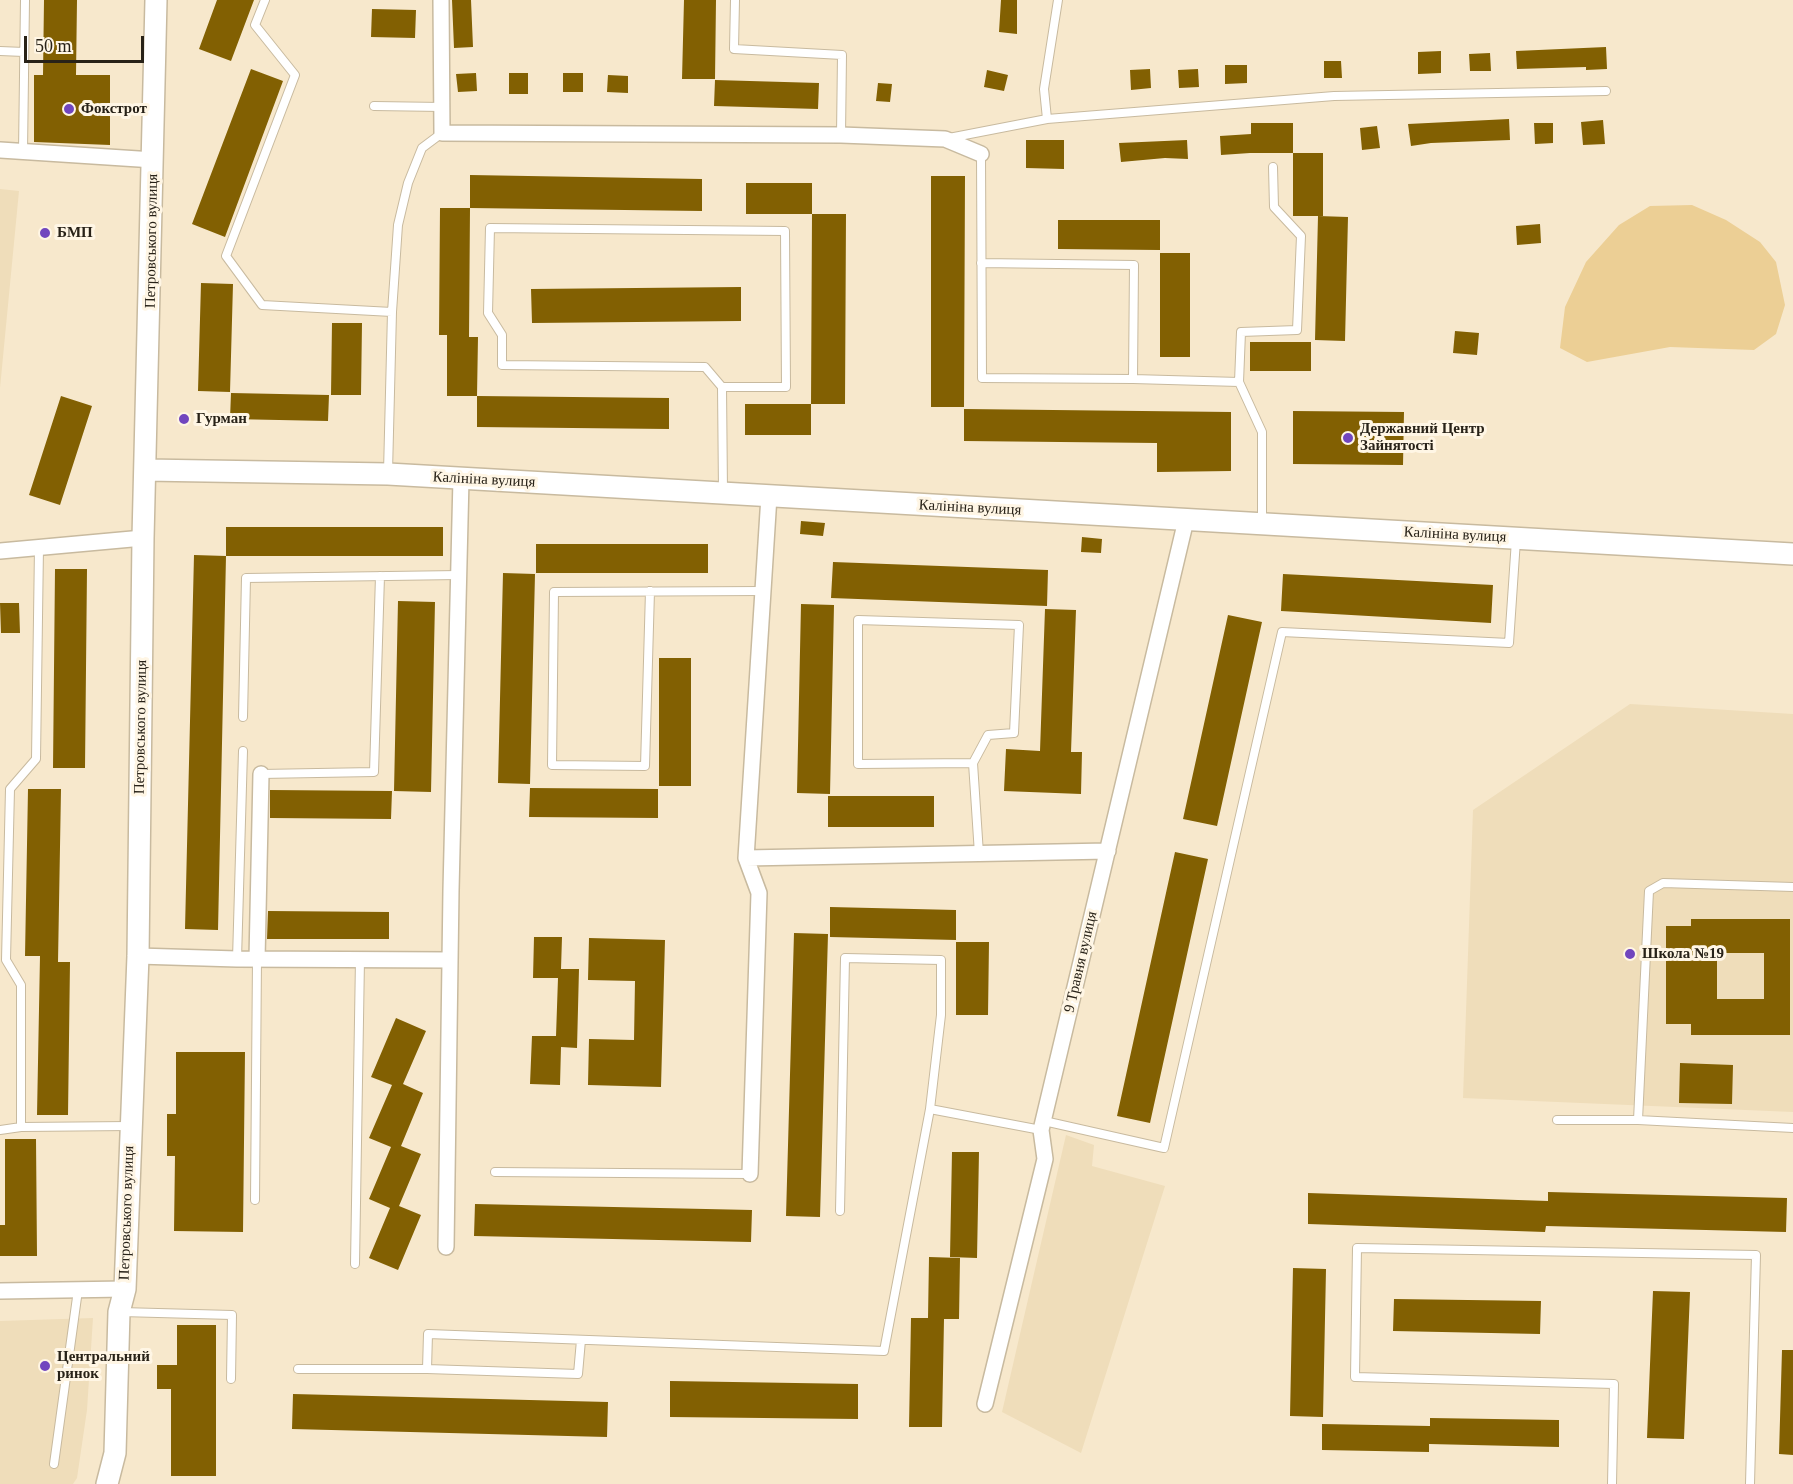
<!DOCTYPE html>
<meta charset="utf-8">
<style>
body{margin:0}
#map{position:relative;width:1793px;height:1484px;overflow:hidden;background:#f7e8cc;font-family:"Times New Roman",serif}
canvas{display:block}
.scale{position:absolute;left:24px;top:36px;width:120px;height:27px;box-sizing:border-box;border:3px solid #282218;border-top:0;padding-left:8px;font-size:18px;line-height:21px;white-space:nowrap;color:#282218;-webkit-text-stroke:4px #fff6e5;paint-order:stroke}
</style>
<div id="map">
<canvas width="1793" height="1484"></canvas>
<div class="scale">50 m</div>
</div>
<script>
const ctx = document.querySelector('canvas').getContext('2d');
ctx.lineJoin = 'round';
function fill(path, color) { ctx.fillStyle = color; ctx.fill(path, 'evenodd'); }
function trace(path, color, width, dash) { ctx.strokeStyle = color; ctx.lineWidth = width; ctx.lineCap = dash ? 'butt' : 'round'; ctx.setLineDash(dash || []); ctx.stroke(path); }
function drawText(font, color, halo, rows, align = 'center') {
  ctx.font = font + ' "Times New Roman",serif'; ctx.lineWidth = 6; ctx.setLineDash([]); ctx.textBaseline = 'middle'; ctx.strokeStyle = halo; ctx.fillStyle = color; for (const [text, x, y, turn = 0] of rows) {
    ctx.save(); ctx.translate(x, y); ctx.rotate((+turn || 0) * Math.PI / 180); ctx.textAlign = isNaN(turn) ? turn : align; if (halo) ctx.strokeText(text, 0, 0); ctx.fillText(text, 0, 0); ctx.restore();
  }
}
fill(new Path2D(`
 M0,189l19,2 -19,197z
 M1630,704l163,10v398l-330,-14 10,-288z
 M1066,1135l28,10 -2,21 73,20 -84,267 -79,-41z
 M93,1318l-6,92 -10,68 -4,6h-73v-163z`), '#efddba');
fill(new Path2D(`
 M1692,205l34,15 34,22 16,20 9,43 -9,29 -22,16 -84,-3 -83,15 -27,-14 5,-41 21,-45 33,-37 31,-19z`), '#eccf95');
fill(new Path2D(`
 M44,0h33l-1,75h34v70l-76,-3v-67h9z
 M217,0h37l-23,61 -32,-12z
 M452,0h19l2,47 -19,1z
 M684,0h32l-1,79h-33z
 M1001,0h16v34l-18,-2z
 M372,9l44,1 -1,28 -44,-1z
 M1606,47l1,22 -21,1v-3l-69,2 -1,-18z
 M1441,51v22l-23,1v-22z
 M1490,53l1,18h-21l-1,-17z
 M1324,61h17l1,17h-18z
 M1225,65h22v18l-22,1z
 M251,69l32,12 -58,156 -33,-13z
 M1150,69l1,19 -20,2 -1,-20z
 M1198,69l1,18 -20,1 -1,-18z
 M987,70l21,5 -4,16 -20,-4z
 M476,73l1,18 -19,1 -2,-18z
 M509,73h19v21h-19z
 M563,73h20v19h-20z
 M608,75l20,1v17l-21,-1z
 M715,80l104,3 -1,26 -104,-3z
 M878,83l14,1 -2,18 -14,-1z
 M1509,119l1,21 -79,3 -20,3 -3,-22z
 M1603,120l2,24 -22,1 -2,-23z
 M1251,123h42v30h30v63h-30v-63h-43l-29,2 -1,-19 31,-2z
 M1534,123h19v20l-18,1z
 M1377,126l3,22 -18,2 -2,-22z
 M1026,140h38v29l-38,-1z
 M1187,140l1,19 -23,-1 -44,4 -2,-19z
 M470,175l232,4v32l-232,-3z
 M931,176h34l-1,231h-33z
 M746,183h66v31h-66z
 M440,208h30l-1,129h9l-1,59h-30v-61h-8z
 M812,214h34l-1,190h-34z
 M1318,216l30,1 -3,124 -30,-1z
 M1058,220h102v30l-102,-1z
 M1540,224l1,19 -24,2 -1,-19z
 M1160,253h30v104h-30z
 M201,283l32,1 -3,108 -32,-1z
 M741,287v34l-209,2 -1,-34z
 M332,323h30l-1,72h-30z
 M1455,331l24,2 -2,22 -24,-2z
 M1250,342h61v29h-61z
 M231,393l98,2 -1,26 -98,-2z
 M61,396l31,10 -32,99 -31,-10z
 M477,396l192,2v31l-192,-2z
 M745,404h66v31h-66z
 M964,409l267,3v59l-74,1v-29l-193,-2z
 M1293,411l111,1 -1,53 -110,-1z
 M801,521l24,2 -2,13 -23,-2z
 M226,527h217v29h-217z
 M1082,537l20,2 -1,14 -20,-1z
 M536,544h172v29h-172z
 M194,555l32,1 -8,374 -33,-1z
 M833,562l215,8 -1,36 -216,-8z
 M55,569h32l-2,199h-32z
 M503,573l32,1 -5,210 -32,-1z
 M1283,574l210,11 -2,38 -210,-12z
 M398,601l37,1 -4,190 -37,-1z
 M0,603h19l1,30h-19z
 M801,604l33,1 -4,189 -33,-1z
 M1045,609l31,1 -5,142h11l-1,42 -77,-3 2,-42 34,2z
 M1228,615l34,7 -45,204 -34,-7z
 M659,658h32v128h-32z
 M530,788l128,1v29l-129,-1z
 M28,789h33l-3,173h12l-2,153h-31l3,-159h-15z
 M270,790l122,1 -1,28 -121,-1z
 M828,796h106v31h-106z
 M1175,852l33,7 -58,264 -33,-7z
 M830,907l126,3v30l-126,-3z
 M268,911l121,1v27h-122z
 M1691,919h99v116h-99v-11h-25v-98h25zM1717,953h47v46h-47z
 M794,933l34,1 -8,283 -34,-1z
 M534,937h28l-1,32h18l-2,79 -16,-1 -1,38 -30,-1 2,-48h24l2,-58h-25z
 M589,938l76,2 -4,147 -73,-2 1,-46 45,1 1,-59 -47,-1z
 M956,942h33l-1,73h-32z
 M396,1018l30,13 -23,53 20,9 -22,53 20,8 -22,52 22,9 -23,55 -29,-12 21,-50 -21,-9 22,-52 -22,-9 23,-53 -21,-8z
 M176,1052h69l-2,180 -69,-1 1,-75h-8v-42h9z
 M1680,1063l53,2 -1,39 -53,-1z
 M5,1139h31l1,117h-37v-31h5z
 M952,1152h27l-2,106 -27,-1z
 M1548,1192l239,6 -1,34 -240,-6 -1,6 -237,-8v-31l240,8z
 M475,1204l277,6 -1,32 -277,-6z
 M929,1257l31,1 -1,61h-15l-2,108h-33l2,-109h17z
 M1293,1268l33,1 -3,148 -33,-1z
 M1653,1291l37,1 -6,147 -37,-1z
 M1394,1299l147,2 -1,33 -147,-3z
 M177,1325h39v151h-45v-87h-14v-24h20z
 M1782,1350h11v105l-14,-1z
 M670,1381l188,3v35l-188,-2z
 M293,1394l315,8 -1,35 -315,-8z
 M1430,1418l129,2v27l-130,-3v8l-107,-2v-26l108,2z`), '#826002');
const lane = new Path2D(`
 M265,0l-10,25 40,50 -69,181 36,49 130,7
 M735,0l-1,49 108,6 -1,80
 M0,51l24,1
 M374,106l68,1
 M1047,119l-3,-30 14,-89
 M949,138l98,-19 287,-23 272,-5
 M23,152l2,-152
 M981,154l1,224 151,1 1,-114 -153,-2
 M1133,379l106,3 23,50v89
 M1239,382l2,-50 56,-2 4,-94 -27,-29 -1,-40
 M722,387l-17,-20 -203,-2v-30l-14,-22 2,-85 295,3 1,156h-64l1,105
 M388,472l4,-160 6,-87 10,-42 14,-35 20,-15
 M39,547l-3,212 -26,30 -4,171 15,25v142l109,-1
 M650,591l-5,175 -93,-1 2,-173 209,-1
 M243,717l3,-139 213,-3
 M973,763l15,-28 26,-2 5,-108 -161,-5v144l115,-1 6,91
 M261,774l113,-2 6,-196
 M237,959l6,-208
 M1557,1120h81l155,8
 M1638,1120l11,-229 14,-8 130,4
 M1044,1121l120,27 118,-516 227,11 7,-103
 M0,1130l21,-3
 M495,1172l255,2
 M255,1200l2,-241
 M840,1211l5,-253 96,2v55l-11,94 111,21
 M355,1264l5,-305
 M121,1312l111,3 -1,64
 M581,1340l-3,34 -151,-5 1,-35 456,17 46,-242
 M298,1369h129
 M54,1464l24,-174
 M1612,1484l2,-100 -259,-7 2,-129 399,7 -6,229`);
const street = new Path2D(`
 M441,0l1,133 399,2 104,4 36,15
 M0,150l154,10
 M769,496l-23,362 362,-7
 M0,551l143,-13
 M746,858l13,35 -9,281
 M138,956l99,3 213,1
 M257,959l4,-185
 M446,1247l5,-357 10,-411
 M0,1291l125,-2
 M985,1404l60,-245 -4,-29 145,-610`);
const secondary = new Path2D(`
 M146,470l242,4 1405,80
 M107,1484l8,-31 4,-141 6,-23 13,-333 5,-418 13,-538`);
trace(lane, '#c8ba9f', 10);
trace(street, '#c8ba9f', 18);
trace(secondary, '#c8ba9f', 24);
trace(lane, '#fff', 8);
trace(street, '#fff', 15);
trace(secondary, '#fff', 21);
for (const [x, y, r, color] of [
 [69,109,6,"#7146be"],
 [45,233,6,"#7146be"],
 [184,419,6,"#7146be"],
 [1348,438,6,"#7146be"],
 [1630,954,6,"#7146be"],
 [45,1366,6,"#7146be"]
]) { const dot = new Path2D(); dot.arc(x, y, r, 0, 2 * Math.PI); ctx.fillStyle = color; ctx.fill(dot); trace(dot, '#fff6e5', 2); }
drawText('bold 15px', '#282218', '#fff6e5', [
 ["Фокстрот",81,109],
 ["БМП",57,233],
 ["Гурман",196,419],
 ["Державний Центр",1360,429],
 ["Зайнятості",1360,446],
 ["Школа №19",1642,954],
 ["Центральний",57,1357],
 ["ринок",57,1374]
], 'left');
drawText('15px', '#282218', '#fff6e5', [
 ["Петровського вулиця",152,241,-89],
 ["Калініна вулиця",484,480,3],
 ["Калініна вулиця",970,508,3],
 ["Калініна вулиця",1455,535,3],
 ["Петровського вулиця",141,727,-89],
 ["9 Травня вулиця",1081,962,-77],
 ["Петровського вулиця",127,1213,-88]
]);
</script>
